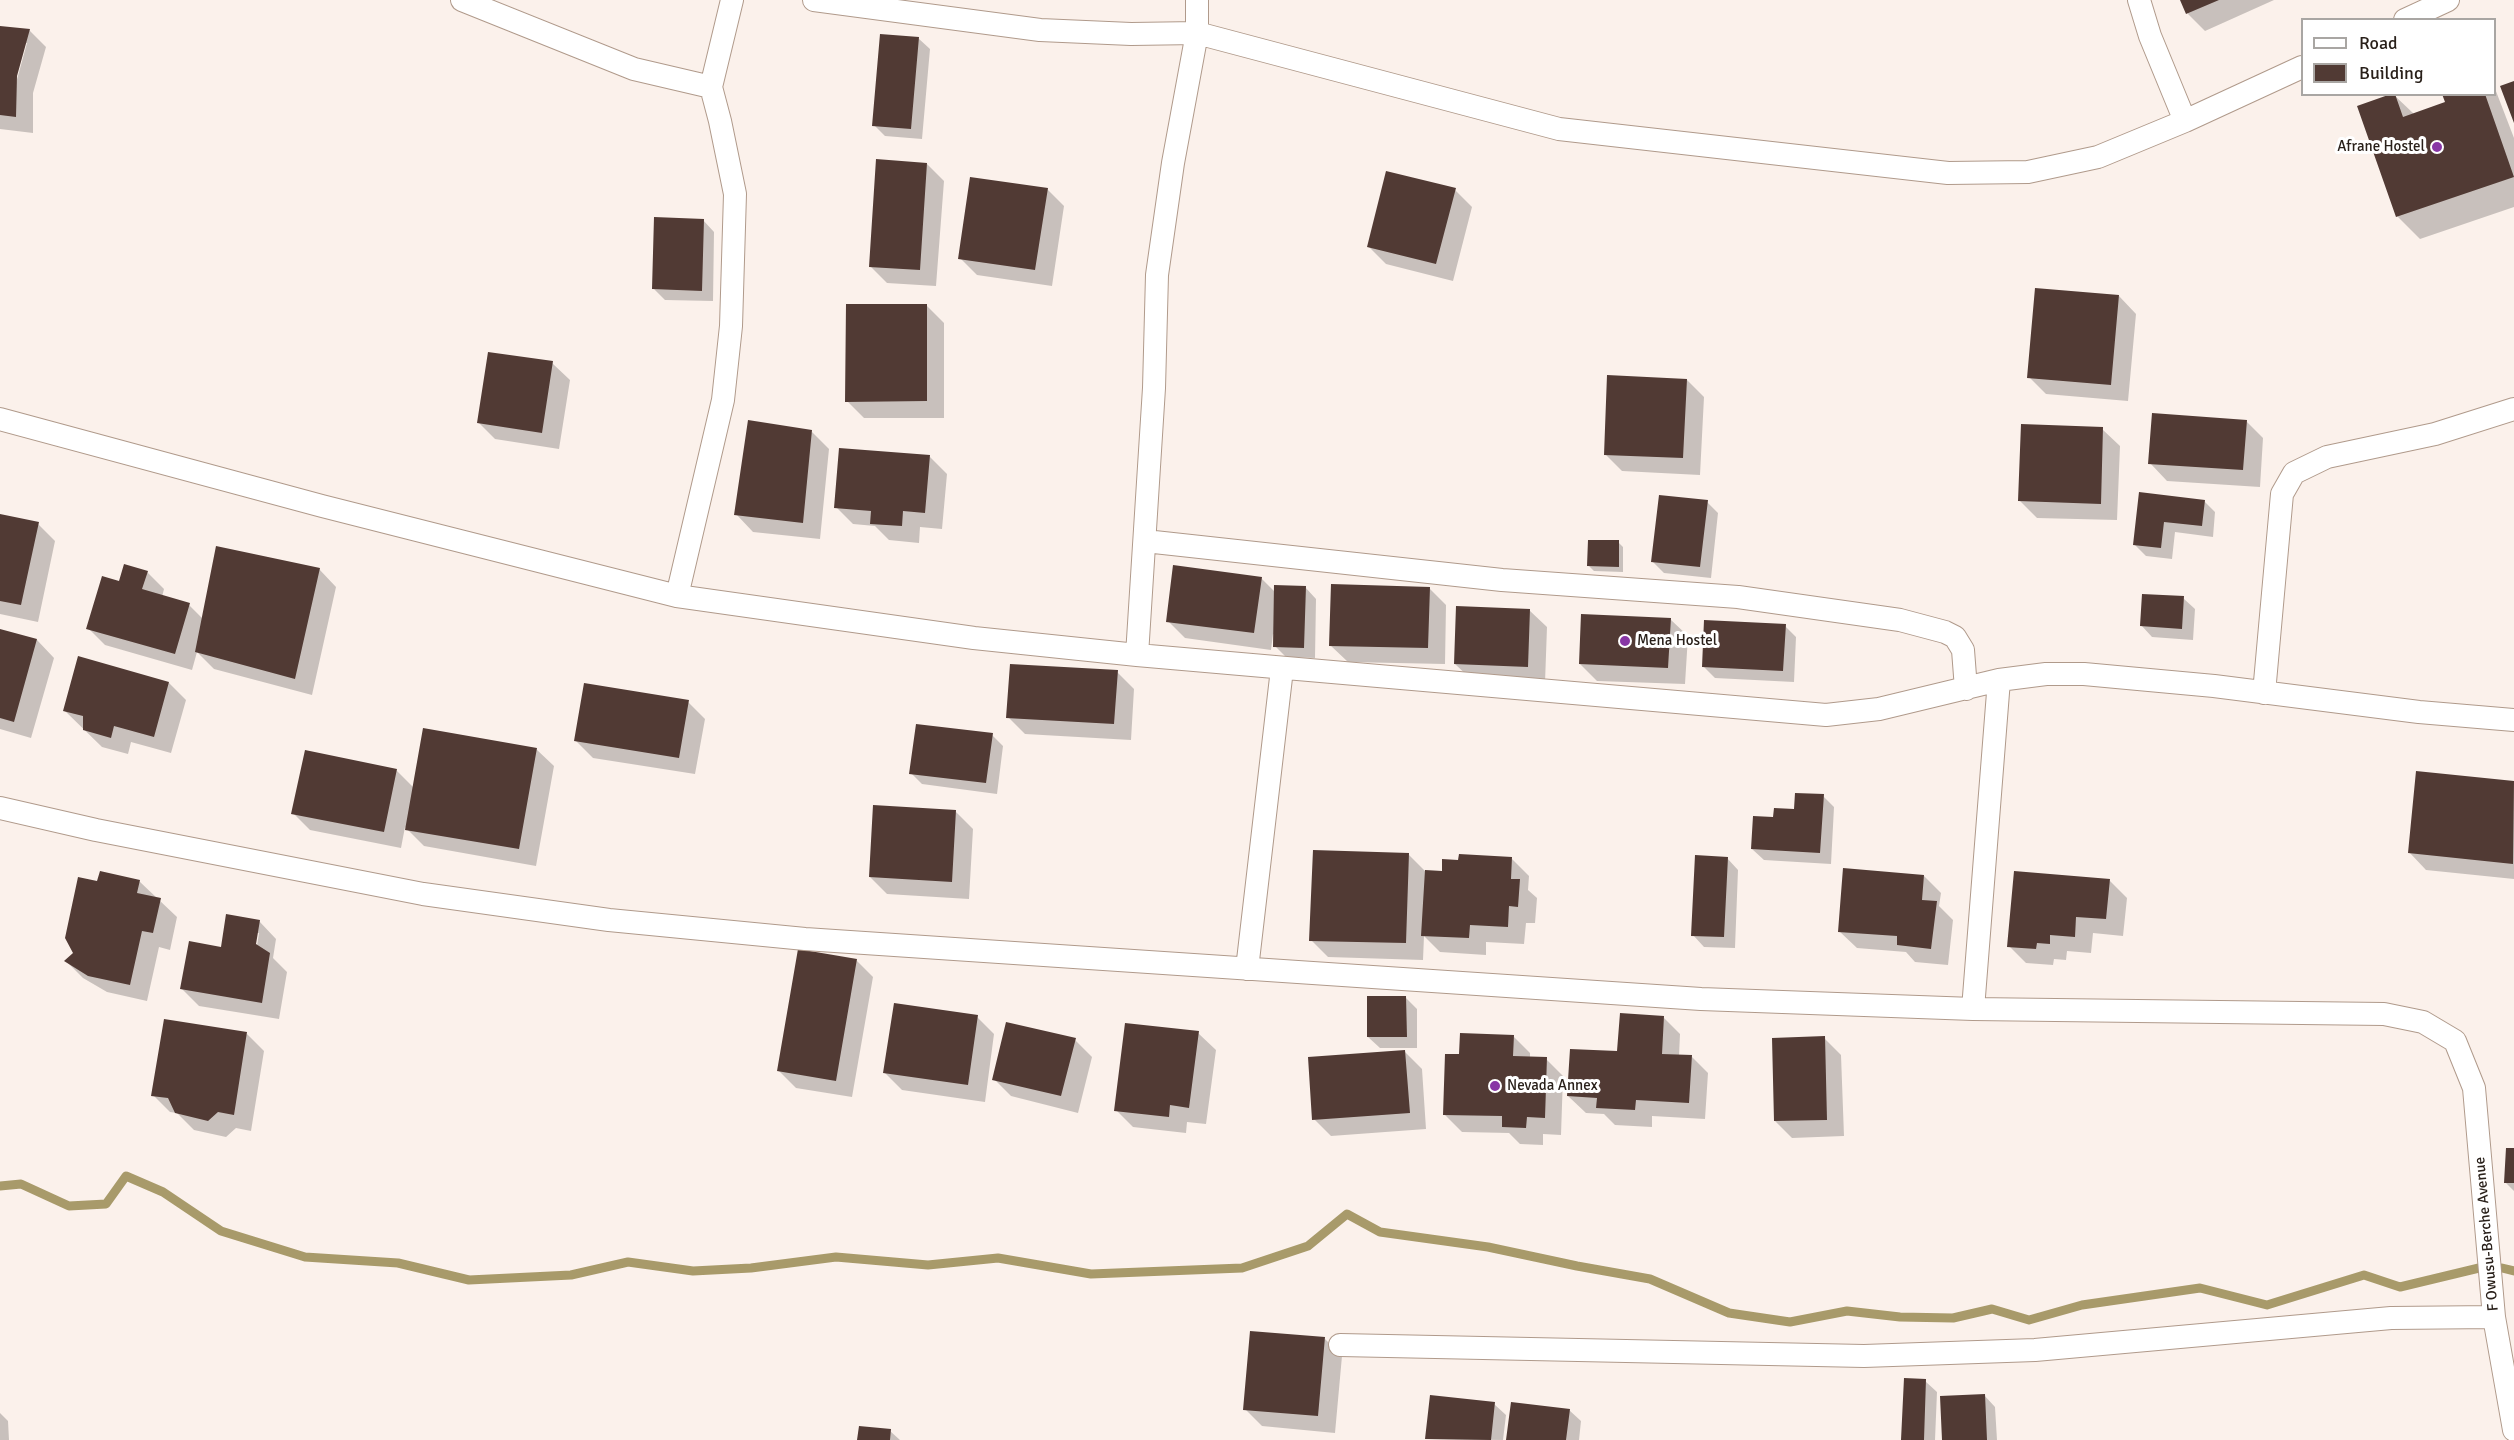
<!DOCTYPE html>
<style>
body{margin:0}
#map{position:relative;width:2514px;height:1440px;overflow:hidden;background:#fbf1eb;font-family:Signika,sans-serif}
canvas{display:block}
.legend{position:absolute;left:2301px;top:18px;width:195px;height:78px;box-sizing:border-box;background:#fff;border:2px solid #a9a6a3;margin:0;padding:8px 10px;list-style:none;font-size:18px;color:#29201a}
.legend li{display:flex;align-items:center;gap:12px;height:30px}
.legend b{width:30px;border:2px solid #a9a6a3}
</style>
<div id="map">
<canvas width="2514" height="1440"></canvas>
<ul class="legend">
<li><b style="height:8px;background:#fff"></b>Road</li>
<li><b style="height:16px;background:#513a34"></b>Building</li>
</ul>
</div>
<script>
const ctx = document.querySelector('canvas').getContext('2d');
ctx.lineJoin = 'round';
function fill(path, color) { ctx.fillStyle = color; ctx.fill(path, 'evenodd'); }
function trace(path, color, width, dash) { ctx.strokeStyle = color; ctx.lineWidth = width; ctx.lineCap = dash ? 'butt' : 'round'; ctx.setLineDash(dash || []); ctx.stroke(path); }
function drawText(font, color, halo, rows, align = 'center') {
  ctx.font = font + ' Signika,sans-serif'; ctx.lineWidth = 6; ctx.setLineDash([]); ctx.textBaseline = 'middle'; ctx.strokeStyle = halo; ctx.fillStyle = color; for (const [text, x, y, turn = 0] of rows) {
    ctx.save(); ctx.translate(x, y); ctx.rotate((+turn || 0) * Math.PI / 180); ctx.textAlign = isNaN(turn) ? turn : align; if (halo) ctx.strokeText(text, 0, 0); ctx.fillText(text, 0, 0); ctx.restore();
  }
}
fill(new Path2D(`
 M2182,0h92l-69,31 -17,-17z
 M0,28l29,2 17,17 -13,46v40l-33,-4zM24,43h3l-11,40 -3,-1z
 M918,38l12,11 -8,90 -37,-3 -11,-11z
 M2494,86l20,52v69l-94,32 -22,-22 -39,-110 35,-12 20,19 33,-11 -3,-9h50z
 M927,164l17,17 -8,105 -49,-3 -17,-17z
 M1047,189l17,17 -12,80 -75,-11 -17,-17z
 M1455,190l17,17 -19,74 -67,-17 -17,-17z
 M703,220l11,12 -1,69 -48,-1 -11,-11z
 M2119,296l17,18 -8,87 -82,-7 -17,-17z
 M926,305l18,18v95h-80l-17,-17z
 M552,363l18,17 -11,69 -64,-10 -17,-17z
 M1687,380l17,17 -4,78 -78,-4 -17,-17z
 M2246,421l17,17 -3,49 -93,-6 -17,-18z
 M2102,429l18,17 -3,74 -80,-2 -17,-17z
 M812,432l17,17 -9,90 -67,-7 -17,-18z
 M930,457l17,17 -5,55 -22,-2 -1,16 -30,-3 -14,-14 -22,-2 -17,-17z
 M2140,494l64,7 11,11 -2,25 -38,-5 -3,27 -26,-3 -12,-12z
 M1707,502l11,11 -7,65 -47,-5 -12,-12z
 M0,516l38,8 17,17 -17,81 -38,-8z
 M1618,542l5,5v25l-29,-1 -5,-5z
 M319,569l17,18 -24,108 -98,-26 -17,-17 -5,18 -87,-25 -17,-17 32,-45 27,-11 17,17 -2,8 27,8 14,14z
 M1261,578l15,15 29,-6 11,12 -1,59 -29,-1 -11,-11v-11l-2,-1 -2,16 -86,-12 -17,-17z
 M1429,588l17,17 -1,59 -97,-2 -18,-17z
 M2183,598l12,11 -2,31 -41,-3 -11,-12z
 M1529,610l18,17 -2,56 -72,-2 -18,-17z
 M1670,619l18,17 -3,48 -88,-3 -17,-17z
 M1785,626l11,11 -2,45 -79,-4 -12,-12z
 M0,630l37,10 17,18 -23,80 -31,-9z
 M1117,672l17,17 -3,51 -106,-6 -17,-17z
 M169,683l17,17 -15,53 -40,-11 -3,12 -26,-7 -37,-36z
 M688,702l17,17 -10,55 -102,-16 -17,-17z
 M992,735l11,11 -6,48 -75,-10 -11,-11z
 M536,749l18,17 -18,100 -112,-20 -19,-19 -4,21 -91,-18 -17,-17 103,-43 18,18z
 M2417,773l97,10v96l-88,-9 -17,-18z
 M1823,796l11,11 -3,57 -67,-4 -12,-11 23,-30z
 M956,812l17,17 -4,70 -82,-5 -17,-17z
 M1409,855l16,16 18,1 69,-13 17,17 -1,14 9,8 -2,25h-9l-2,21 -38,-2v13l-46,-3 -16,-16 -1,24 -95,-3 -17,-17z
 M1727,858l11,12 -3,78 -31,-1 -11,-12z
 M1924,876l17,17 -2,13 14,14 -5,45 -33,-3 -9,-10 -49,-4 -18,-17z
 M139,881l38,36 -7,33 -11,-3 -12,54 -40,-9 -24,-14 -17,-17 8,-8 25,-71z
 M2110,881l17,17 -4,38 -30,-3 -2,20 -24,-2 -1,9 -12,-1 -1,6 -27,-2 -17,-17z
 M259,921l17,18 -3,19 14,14 -8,47 -80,-13 -17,-17 40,-40zM256,933h3l-3,19z
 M856,960l17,17 -21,120 -56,-9 -17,-17z
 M1405,997l12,12v39h-37l-12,-11z
 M977,1017l17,17 -9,68 -83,-12 -17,-17z
 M1663,1017l17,17 -1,22h12l17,17 -3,46 -53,-3v11l-37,-2 -11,-11 -18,-1 -18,-17z
 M1198,1033l18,17 -10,74 -19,-2 -1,11 -53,-6 -17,-17z
 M247,1034l17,17 -13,80 -15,-3 -10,9 -32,-7 -17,-17 -7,-1 -17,-17z
 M1513,1036l17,17v5l16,1 17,17 -2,59 -18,-1v11l-23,-1 -11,-11 -47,-1 -17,-17 15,-59z
 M1824,1038l17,17 3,81 -52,2 -17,-17z
 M1075,1040l17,17 -14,56 -67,-17 -17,-17z
 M1405,1052l17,17 4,60 -95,7 -17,-17z
 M2514,1150v41l-9,-9z
 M1325,1339l17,17 -7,77 -73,-7 -17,-17z
 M1925,1381l12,11 -2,48h-32z
 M1984,1395l11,12 2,33h-53z
 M1494,1404l12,11 -3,25 -76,-1z
 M1569,1410l12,11 -2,19h-72z
 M0,1413l8,8 1,19h-9z
 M890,1431l10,9h-41z`), '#0003');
trace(new Path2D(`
 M0,1186l21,-2 48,22 37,-2 20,-28 37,16 58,39 84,26 93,6 71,17 102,-5 57,-13 65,9 58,-3 85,-11 92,8 70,-7 93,16 151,-6 66,-22 39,-32 33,18 108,15 89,19 73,13 79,34 61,9 57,-11 53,6 53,1 39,-9 37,11 53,-15 118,-17 67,17 97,-30 36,12 79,-19
 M2502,1268l12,3`), '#a89a6a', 9);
fill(new Path2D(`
 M2180,0h39l-33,14z
 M0,26l30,3 -13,47 -1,41 -16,-2z
 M880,34l39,3 -8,92 -39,-3z
 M2514,81v42l-14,-37z
 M2391,94h4l8,23 42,-15 -3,-8h43l29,83 -118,40 -39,-111z
 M876,159l51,4 -7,107 -51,-3z
 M1386,171l70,17 -20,76 -69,-17z
 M970,177l78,11 -13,82 -77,-11z
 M654,217l50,2 -2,72 -50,-2z
 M2035,288l84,7 -8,90 -84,-7z
 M846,304h81v97l-82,1z
 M488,352l65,9 -11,72 -65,-10z
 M1607,375l80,4 -4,79 -79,-3z
 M2152,413l95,7 -4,50 -95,-6z
 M748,420l64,10 -9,93 -69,-8z
 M2021,424l82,3 -2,77 -83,-3z
 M839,448l91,7 -5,58 -22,-2 -1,15 -32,-2 1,-13 -37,-3z
 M2139,492l66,8 -3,26 -38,-4 -3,26 -28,-3z
 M1659,495l49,5 -8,67 -49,-5z
 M0,514l39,8 -18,83 -21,-4z
 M1588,540h31v27l-32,-1z
 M216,546l104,22 -25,111 -100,-27z
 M124,564l24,7 -6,18 48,14 -15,51 -89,-25 16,-53 17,5z
 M1173,565l89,12 -8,56 -88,-11z
 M1331,584l99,3 -2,61 -99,-2z
 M1274,585l32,1 -2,62 -31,-1z
 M2142,594l42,2 -2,33 -42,-3z
 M1456,606l74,3 -2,58 -74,-3z
 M1581,614l90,4 -3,50 -89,-4z
 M1704,620l82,4 -3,47 -81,-4z
 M0,629l37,10 -23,83 -14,-4z
 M78,656l91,26 -15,55 -40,-11 -3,12 -28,-8v-14l-20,-5z
 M1010,664l108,6 -4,54 -108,-6z
 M584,683l105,17 -10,58 -105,-17z
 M916,724l77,9 -7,50 -77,-9z
 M423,728l114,20 -18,101 -114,-19z
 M305,750l92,19 -13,63 -93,-18z
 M2416,771l98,10 -1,83 -105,-11z
 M1795,793l29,1 -4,59 -69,-4 2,-33 20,1 1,-9 20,1z
 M873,805l83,5 -4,72 -83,-5z
 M1313,850l96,3 -3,90 -97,-2z
 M1459,854l53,3 -1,22h9l-2,28 -9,-1 -1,21 -38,-2 -1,13 -48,-2 4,-66 17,1v-12l16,1z
 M1695,855l33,2 -4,80 -33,-1z
 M1843,868l81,7 -2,25 15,1 -6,48 -34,-4v-9l-59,-4z
 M100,871l40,9 -3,13 24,5 -8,35 -11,-2 -12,54 -42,-9 -24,-15 9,-8 -8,-15 13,-61 19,4z
 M2014,871l96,8 -4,40 -30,-2 -1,20 -25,-2v9l-13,-1 -1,6 -29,-2z
 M226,914l34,6 -4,24 14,9 -8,50 -82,-14 9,-48 32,6z
 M798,949l59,10 -21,122 -59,-10z
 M1367,996h39l1,41h-40z
 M894,1003l84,12 -10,70 -85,-12z
 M1620,1013l44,3 -2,38 30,1 -3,48 -53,-3 -1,10 -39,-2 1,-10 -30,-2 3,-47 47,2z
 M164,1019l83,13 -13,83 -16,-3 -10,9 -33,-8 -7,-15 -17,-2z
 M1006,1022l70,16 -15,58 -69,-16z
 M1125,1023l74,8 -10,77 -19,-3 -1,12 -55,-6z
 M1460,1033l54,2 -1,21 34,1 -2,61 -18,-1 -1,11 -24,-1v-11l-59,-1 2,-61h14z
 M1825,1036l2,84 -53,1 -2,-83z
 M1405,1050l5,63 -98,7 -4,-63z
 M2506,1148h8v35h-10z
 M1250,1331l75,6 -7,79 -75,-6z
 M1904,1378l22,1 -2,61h-23z
 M1985,1394l2,46h-45l-2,-44z
 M1430,1395l65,7 -4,38 -66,-1z
 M1511,1402l59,7 -4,31h-60z
 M859,1426l32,3 -1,11h-33z`), '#513a34');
const street = new Path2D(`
 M462,0l172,69 77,18
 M814,0l226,30 91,4 66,-1 362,96 389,44 80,-1 70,-15 87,-36 117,-54
 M2139,0l11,36 35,85
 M2405,20l43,-20
 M0,419l322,87 355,90 297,42 163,17 689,60 53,-6 120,-29 47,-6h38l130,12 205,26 95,8
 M1145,541l357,39 236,17 162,23 45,12 10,5 8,13 3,39
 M677,596l46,-196 8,-74 4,-132 -15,-73 -9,-34 21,-87
 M1137,655l17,-267 3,-113 16,-112 24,-130v-33
 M2264,693l18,-199 12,-21 33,-16 108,-23 79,-25
 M0,808l96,22 327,64 186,26 196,19 896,60 272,10 411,5 39,8 32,19 19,47 20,229 20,113
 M1247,969l35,-300
 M1973,1009l26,-329
 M1340,1345l524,11 171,-6 356,-32 103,-1`);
trace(street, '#b09a8b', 24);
trace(street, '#fff', 22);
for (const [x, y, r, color] of [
 [2437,147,6,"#8836a5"],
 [1625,641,6,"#8836a5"],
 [1495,1086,6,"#8836a5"]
]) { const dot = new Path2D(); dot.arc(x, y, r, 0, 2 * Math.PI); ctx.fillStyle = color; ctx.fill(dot); trace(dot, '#fff', 2); }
drawText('15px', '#29201a', '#fff', [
 ["Afrane Hostel",2425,147,"right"],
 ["Mena Hostel",1637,641],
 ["Nevada Annex",1507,1086]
], 'left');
drawText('15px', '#29201a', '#fff', [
 ["F Owusu-Berche Avenue",2487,1234,-95]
]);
</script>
